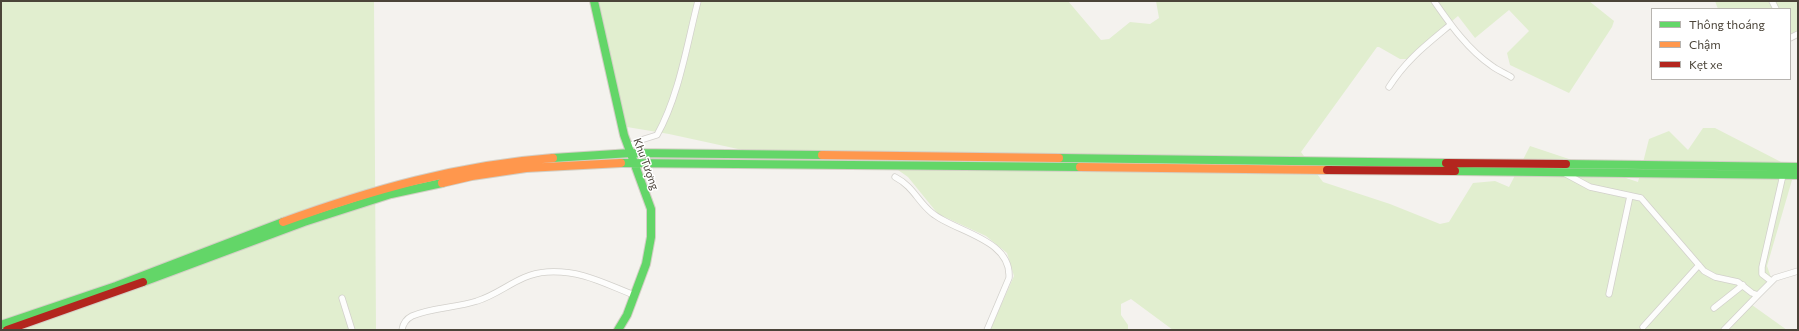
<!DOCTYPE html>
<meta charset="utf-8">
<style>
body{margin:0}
#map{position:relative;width:1799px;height:331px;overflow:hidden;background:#f4f2ee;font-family:Commissioner,sans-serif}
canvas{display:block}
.frame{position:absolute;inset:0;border:2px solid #4b4439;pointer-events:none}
.legend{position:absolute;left:1651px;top:8px;width:140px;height:72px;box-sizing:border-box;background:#fff;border:1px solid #b7b4b0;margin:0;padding:5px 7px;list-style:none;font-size:12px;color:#4b4439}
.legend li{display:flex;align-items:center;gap:8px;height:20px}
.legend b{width:20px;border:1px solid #b7b4b0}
</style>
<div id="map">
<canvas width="1799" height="331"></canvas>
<div class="frame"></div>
<ul class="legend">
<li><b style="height:5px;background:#63d668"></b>Thông thoáng</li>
<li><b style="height:5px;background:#ff974d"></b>Chậm</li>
<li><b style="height:5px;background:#b3261e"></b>Kẹt xe</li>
</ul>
</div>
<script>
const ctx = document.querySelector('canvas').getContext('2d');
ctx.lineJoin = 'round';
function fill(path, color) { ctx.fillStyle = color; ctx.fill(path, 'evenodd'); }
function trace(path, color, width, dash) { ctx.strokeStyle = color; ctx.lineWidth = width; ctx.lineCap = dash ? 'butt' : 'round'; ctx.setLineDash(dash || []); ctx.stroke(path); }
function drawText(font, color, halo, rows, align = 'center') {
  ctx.font = font + ' Commissioner,sans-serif'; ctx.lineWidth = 3; ctx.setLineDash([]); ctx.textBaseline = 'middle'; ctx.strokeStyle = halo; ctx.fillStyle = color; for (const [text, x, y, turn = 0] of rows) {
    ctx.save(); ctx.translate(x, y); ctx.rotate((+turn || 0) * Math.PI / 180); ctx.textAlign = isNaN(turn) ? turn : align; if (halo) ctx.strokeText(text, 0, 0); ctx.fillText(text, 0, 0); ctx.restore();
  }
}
fill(new Path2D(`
 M1,1h373l2,329h-375z
 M599,1h469l33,39 8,-1 21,-17 20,2 9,-6 -3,-17h433l25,20 -2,6 -43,66 -59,-28 -3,-12 22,-22 -20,-21 -34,28 -17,-22 -51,43h-7l-21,-12h-2l-76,105 22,30 67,22 50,20 9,-2 24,-39 22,-2 14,6 21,-41 108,36 11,-43 20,-8 19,19 15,-22h12l68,35 9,17 -25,86 6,17 -21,22 35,25h-614l-42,-31 -10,5v11l7,10v5h-138l24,-54 -7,-23 -21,-17 -48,-22 -30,-37 -10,-7 -114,-11 -115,-25 -42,-7 -4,-8z
 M1715,1h83v29l-8,4v-25h-72z`), '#e1eecf');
const street = new Path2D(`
 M1434,1c16,23 34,49 58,65 5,4 13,7 19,11
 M1772,1l4,8
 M1790,38l8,-4
 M1389,87c17,-27 37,-42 61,-62
 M628,147l13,-7 16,-5c22,-39 30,-91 41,-134
 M1564,173l26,14 51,11 63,73 11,6 23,5 14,11 6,2 17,-17 23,-7
 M895,177c19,10 22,24 37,36 23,19 80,26 77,65l-22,52
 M1771,281l-9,-7v-7l21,-92
 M1609,294l21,-98
 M342,298l10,32
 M1714,308l29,-23
 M1643,327l56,-62
 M402,330c1,-7 4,-11 10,-14 21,-9 44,-8 65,-15 26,-8 41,-27 70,-29 34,-2 56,11 87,23
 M1724,330l34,-35`);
const fast = new Path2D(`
 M594,1l30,134 27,74v28l-5,27 -19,51 -9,15
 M553,158l78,-5 191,2
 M1059,158l387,5
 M621,163l459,4
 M1566,164l232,3
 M1455,171l343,4
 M143,282l161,-60 87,-28 51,-11
 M1,325l115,-39 167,-64`);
const slow = new Path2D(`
 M822,155l237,3
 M1080,167l247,3
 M442,183l30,-7 54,-8 95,-5
 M283,222c88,-32 176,-57 270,-64`);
const jam = new Path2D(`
 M1446,163l120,1
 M1327,170l128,1
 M7,330l136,-48`);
trace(street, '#d2d0cb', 7);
trace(fast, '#d3cfc5', 10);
trace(slow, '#d3cfc5', 10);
trace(jam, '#d3cfc5', 10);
trace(street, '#fdfdfc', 5.5);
trace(fast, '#63d668', 8);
trace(slow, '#ff974d', 8);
trace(jam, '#b3261e', 8);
drawText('11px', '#4b4439', '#fff', [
 ["Khu Tượng",646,164,70]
]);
</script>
